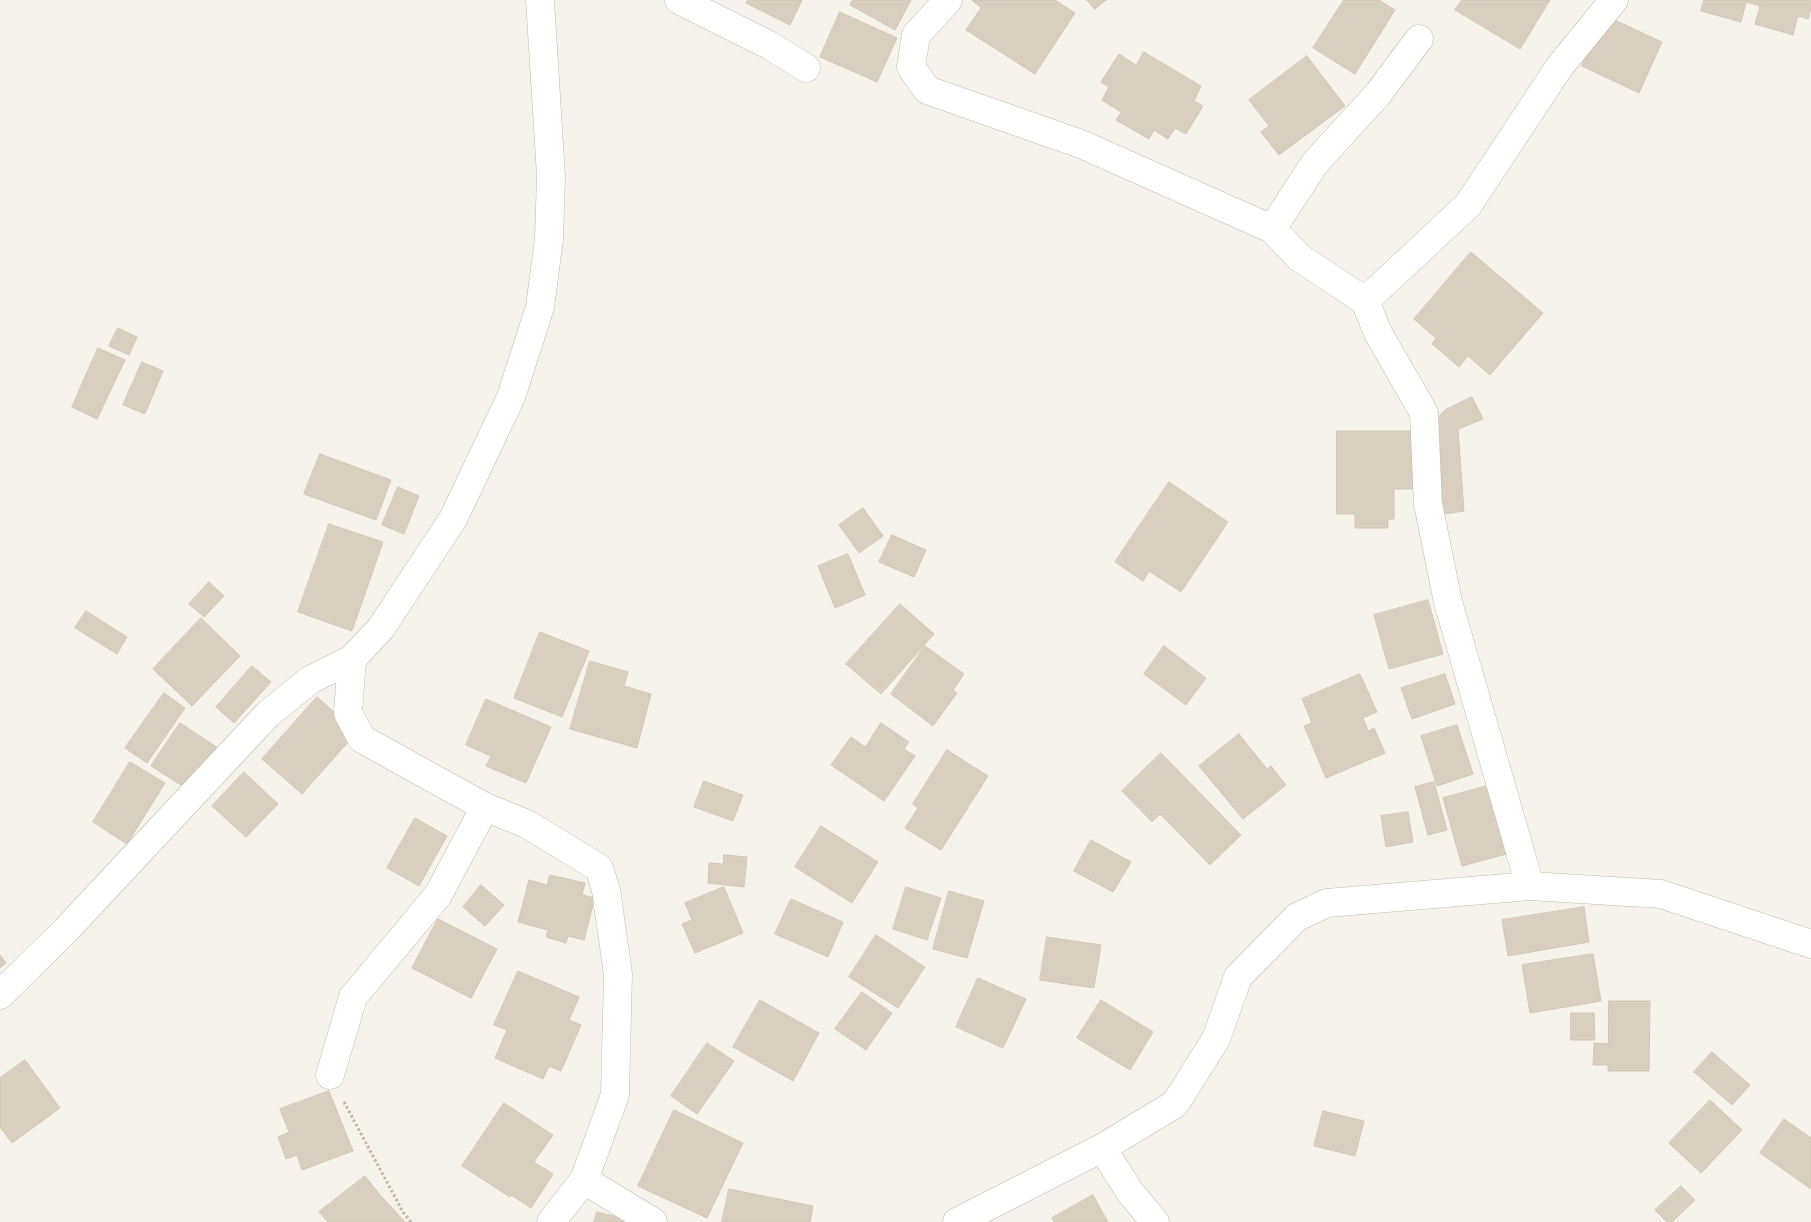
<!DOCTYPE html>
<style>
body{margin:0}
canvas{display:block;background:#f6f3ec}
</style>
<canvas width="1811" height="1222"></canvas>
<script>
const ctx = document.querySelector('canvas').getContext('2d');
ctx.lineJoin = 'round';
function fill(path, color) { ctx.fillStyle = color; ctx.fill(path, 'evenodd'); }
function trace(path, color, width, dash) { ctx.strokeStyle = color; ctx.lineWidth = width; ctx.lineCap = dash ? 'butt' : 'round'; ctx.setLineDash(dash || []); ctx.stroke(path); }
const building = new Path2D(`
 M748,0h54l-12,25 -44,-22z
 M853,0h58l-16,30 -45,-25z
 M972,0h83l20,13 -40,61 -69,-44 15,-22z
 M1087,0h19l-11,9z
 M1344,0h35l16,10 -40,64 -42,-26z
 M1462,0h88l-30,49 -65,-39z
 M1704,0h107v8l-3,11 -10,-3 -5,19 -38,-11 5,-18 -14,-4 -5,20 -40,-11z
 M840,12l57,26 -20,44 -57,-25z
 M1604,15l58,27 -23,51 -57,-27z
 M1144,52l57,34 -7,15 9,5 -17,28 -11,-6 -7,11 -14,-9 -5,9 -33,-19 5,-8 -19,-12 7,-13 -8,-5 18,-28 17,11z
 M1307,56l38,50 -66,49 -18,-23 8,-6 -20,-26z
 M1471,252l72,61 -53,62 -22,-19 -9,11 -27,-23 4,-6 -22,-19z
 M118,328l19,9 -8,18 -20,-9z
 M98,348l27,12 -28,59 -25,-12z
 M142,362l21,9 -18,43 -22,-9z
 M1472,397l11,22 -25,10 6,82 -27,4 -7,-89 15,-16z
 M1337,431h87l-1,58h-29v30h-6v9h-33v-14h-18z
 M320,454l71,26 -15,40 -72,-26z
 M1169,482l59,40 -47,70 -32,-21 -6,10 -28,-19z
 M398,487l21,9 -15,38 -22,-9z
 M863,508l20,28 -24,17 -20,-28z
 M329,524l54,18 -31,89 -54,-19z
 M892,535l34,15 -12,27 -35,-15z
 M848,554l17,41 -30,13 -17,-42z
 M209,582l15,14 -20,21 -15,-13z
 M1428,600l15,54 -54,15 -15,-54z
 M900,604l34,30 -53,60 -35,-30z
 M86,611l41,26 -10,17 -42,-26z
 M201,618l39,38 -48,50 -39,-37z
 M540,632l49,19 -27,66 -48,-19z
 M925,646l39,28 -11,16 4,3 -24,33 -42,-32z
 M1164,646l42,32 -20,27 -42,-31z
 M590,661l38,11 -4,14 27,8 -14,54 -67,-19z
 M252,666l19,16 -37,41 -18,-16z
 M1360,674l17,38 -14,6 5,13 6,-3 11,25 -59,25 -22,-52 8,-3 -10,-24z
 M1445,674l10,30 -43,15 -11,-31z
 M164,693l21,15 -38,55 -22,-15z
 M317,697l40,35 -55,62 -40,-35z
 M486,699l65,28 -25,56 -40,-17 5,-10 -25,-11z
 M180,723l41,27 -28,43 -42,-27z
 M881,723l28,19 -5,7 11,7 -31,45 -53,-36 20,-28 14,10z
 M1457,725l16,49 -36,12 -16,-50z
 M1239,734l28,35 4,-3 15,19 -43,34 -44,-53z
 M947,750l41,26 -47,74 -36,-22 13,-20 -5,-4z
 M1161,753l80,82 -31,30 -50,-51 -8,8 -30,-31z
 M130,762l35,21 -38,61 -34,-22z
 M244,772l34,32 -32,33 -34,-31z
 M704,781l39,14 -10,26 -39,-14z
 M1434,782l13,48 -19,5 -13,-48z
 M1491,785l19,68 -48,13 -19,-68z
 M1408,812l5,30 -27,5 -5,-31z
 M415,818l32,18 -28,50 -32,-18z
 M821,826l57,36 -26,41 -57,-36z
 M1091,840l40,22 -18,30 -39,-21z
 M724,855l23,2 -3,30 -36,-4 1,-20 14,1z
 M550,875l35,8 -3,12 13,3 -11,42 -16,-4 -2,7 -20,-6 2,-7 -30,-8 11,-42 18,5z
 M481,885l23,20 -19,21 -22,-19z
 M724,887l19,46 -48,20 -13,-29 10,-4 -7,-17z
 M906,887l35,11 -14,42 -34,-11z
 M949,891l35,10 -17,57 -34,-9z
 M791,899l52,23 -15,35 -53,-23z
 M1584,907l5,35 -81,14 -6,-36z
 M438,919l59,30 -26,49 -59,-30z
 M876,935l49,32 -27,41 -49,-31z
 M1047,937l54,8 -7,43 -54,-8z
 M1593,954l8,47 -71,12 -8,-48z
 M0,955l6,8 -6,5z
 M518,971l61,26 -10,23 12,5 -20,46 -12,-5 -6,13 -48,-21 12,-28 -13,-5z
 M978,978l48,21 -23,49 -47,-21z
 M862,992l30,21 -26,37 -31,-21z
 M760,1000l59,33 -26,48 -60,-34z
 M1101,1000l52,32 -23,38 -53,-32z
 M1609,1001h41l-1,70h-41v-6h-15l1,-22 14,1z
 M1571,1013h23l1,27h-24z
 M707,1043l27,18 -37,53 -26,-18z
 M1712,1052l38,33 -18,20 -38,-33z
 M25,1060l35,48 -48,35 -12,-16v-49z
 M329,1091l24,60 -51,19 -5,-15 -11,4 -8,-22 11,-5 -9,-23z
 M1710,1100l32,30 -41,43 -32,-30z
 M504,1103l49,32 -19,27 19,12 -22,34 -20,-13 -1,2 -48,-31z
 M674,1110l69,33 -36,75 -69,-32z
 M1323,1111l41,10 -9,35 -41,-10z
 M1784,1119l27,19v51l-51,-36z
 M365,1176l15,19 25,27h-77l-9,-10z
 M1681,1186l14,14 -23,22h-5l-12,-12z
 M729,1189l84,17 -3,16h-88z
 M1093,1195l15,27h-54l-2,-4z
 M597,1212l33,8v2h-36z`);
fill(building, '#d8cfc1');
trace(building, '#d3c7b4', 1);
const street = new Path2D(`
 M540,0l11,176 -2,63 -9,68 -29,90 -58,122 -72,109 -29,31 -4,54 14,26 123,68 42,17 72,44 7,22 12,84 -3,121 -31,85 -33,42
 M679,0l90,45 37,23
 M948,0l-32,35 -5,32 16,23 154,54 191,85 28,29 65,43 13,32 46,80 4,91 20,98 82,284
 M1272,229l43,-66 63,-69 41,-55
 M1365,301l103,-96 92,-139 54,-66
 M0,995l66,-65 202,-216 42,-34 42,-21
 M330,1075l23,-78 85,-102 47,-88
 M1102,1148l28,44 25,30
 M584,1180l69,42
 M957,1222l145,-74 73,-44 41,-65 22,-62 59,-60 30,-14 203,-17 131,8 150,50`);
trace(street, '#c2bbae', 29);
trace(new Path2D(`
 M344,1102l59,110 8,10`), '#c4b79f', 3, [2.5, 2.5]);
trace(street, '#fff', 28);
</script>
